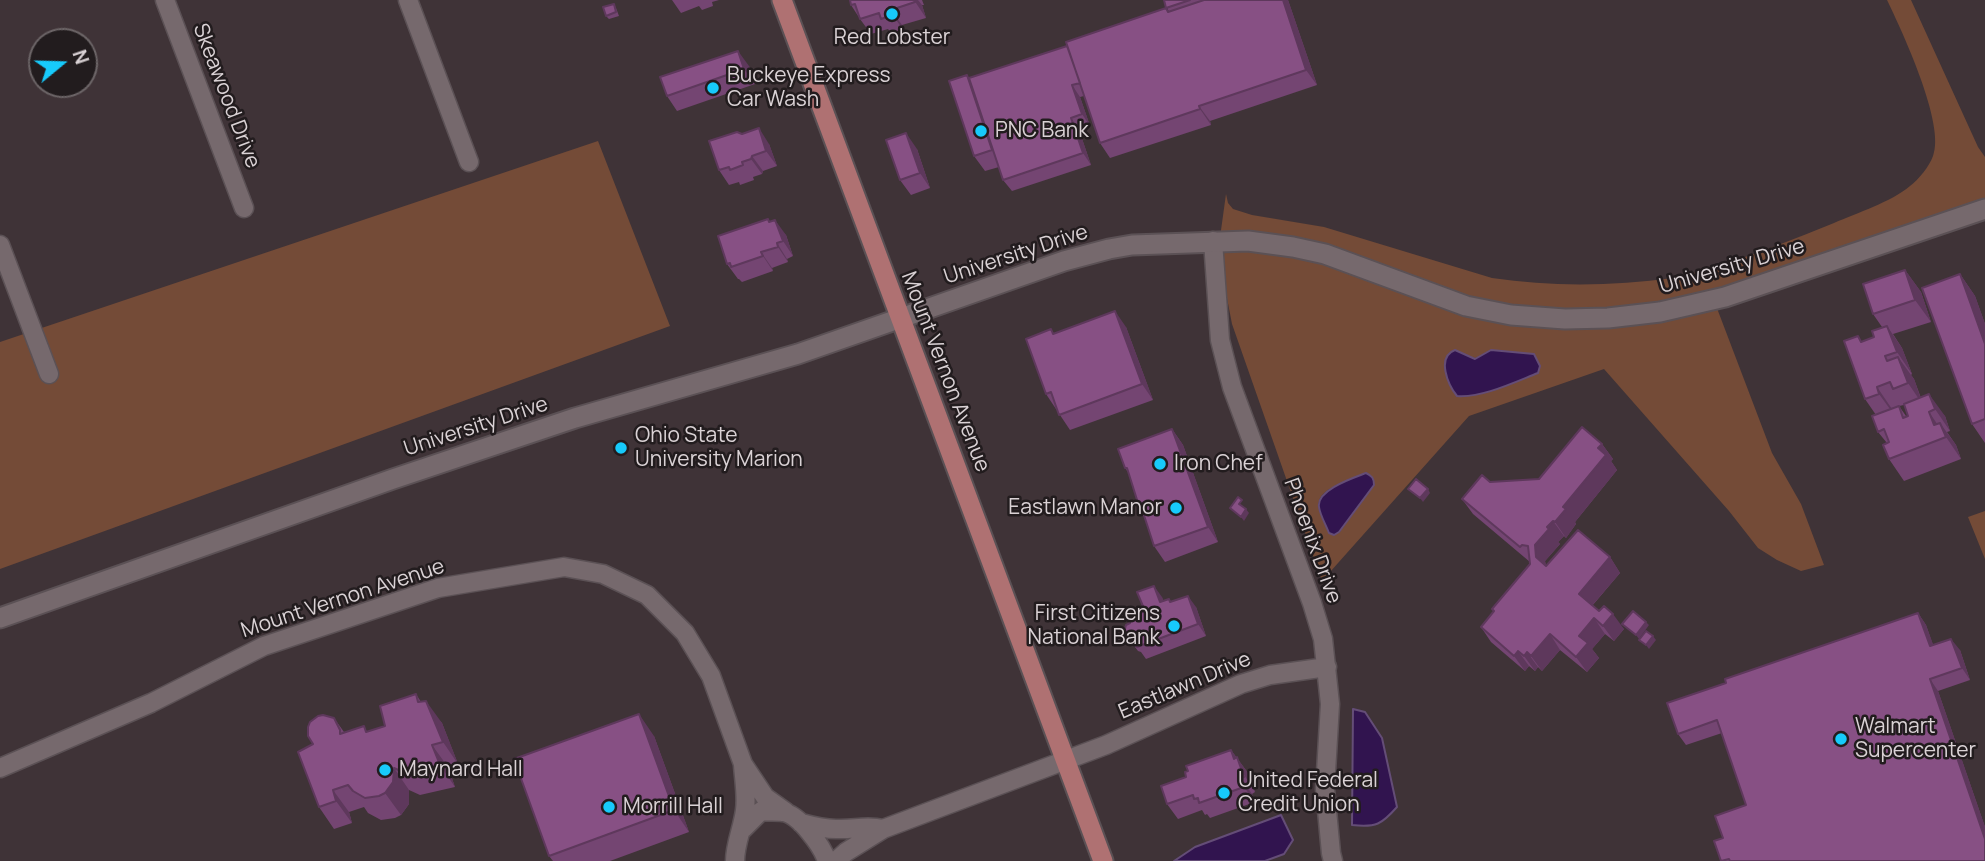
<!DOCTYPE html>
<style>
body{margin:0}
#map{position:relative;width:1985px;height:861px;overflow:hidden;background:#3f3337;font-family:Manrope,sans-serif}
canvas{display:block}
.north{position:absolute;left:28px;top:28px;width:70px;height:70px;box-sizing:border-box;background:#221c1e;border:2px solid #6c6567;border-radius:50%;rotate:71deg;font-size:19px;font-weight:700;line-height:28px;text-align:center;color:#dad2d5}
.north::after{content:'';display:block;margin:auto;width:24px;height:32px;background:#17cafb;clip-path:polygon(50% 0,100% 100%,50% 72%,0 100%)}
</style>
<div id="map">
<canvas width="1985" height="861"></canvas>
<div class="north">N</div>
</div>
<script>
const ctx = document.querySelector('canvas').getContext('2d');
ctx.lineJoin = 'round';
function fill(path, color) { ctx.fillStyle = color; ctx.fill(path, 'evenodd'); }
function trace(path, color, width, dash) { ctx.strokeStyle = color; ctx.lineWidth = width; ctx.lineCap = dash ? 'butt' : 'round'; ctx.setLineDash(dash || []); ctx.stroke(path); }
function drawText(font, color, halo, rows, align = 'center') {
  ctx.font = font + ' Manrope,sans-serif'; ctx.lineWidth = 5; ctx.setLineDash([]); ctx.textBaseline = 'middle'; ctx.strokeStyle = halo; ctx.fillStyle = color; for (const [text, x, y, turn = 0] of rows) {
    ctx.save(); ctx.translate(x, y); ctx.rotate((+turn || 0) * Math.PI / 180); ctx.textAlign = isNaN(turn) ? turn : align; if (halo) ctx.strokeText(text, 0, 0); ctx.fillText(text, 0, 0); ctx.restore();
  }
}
fill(new Path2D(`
 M1887,0h24l67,147 7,10v57l-270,89 57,150 29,51 23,61 -23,6 -24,-11 -19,-12 -29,-37 -125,-142 -135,47 -147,165 -90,-257 -14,-72 8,-58 2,9 5,6 19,6 72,12 168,51c60,9 121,8 181,0 13,-2 27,-7 41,-11 41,-12 80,-28 120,-44 23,-10 57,-21 76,-37 9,-7 19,-19 23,-30 13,-31 -31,-125 -46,-156zM1486,352l52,21c-23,9 -56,24 -81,23l12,-39c8,2 11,1 17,-5zM1351,479l23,6 -35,48c-5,-6 -19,-21 -20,-27 -3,-15 23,-23 32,-27z
 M598,141l72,185 -670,243v-227z
 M1985,511v48l-17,-42z`), '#744b37');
const water = new Path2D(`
 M1455,350l20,9 16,-9 43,4 6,12 -2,7c-23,9 -56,25 -81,23 -9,-11 -21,-39 -2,-46z
 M1366,473c6,3 8,5 8,12l-35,47 -5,3 -5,-2c-3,-8 -9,-18 -10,-26 -3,-17 34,-29 47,-34z
 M1353,709l12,3 17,26 15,69c-15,17 -21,21 -45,18z
 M1281,815l12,25 -9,14 -19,7h-91l21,-14z`);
fill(water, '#31144f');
trace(water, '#644d77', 2);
const minor = new Path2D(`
 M165,0l79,208
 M408,0l61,162
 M1213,241l7,99 12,47 80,216 11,36 7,65 -5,85 6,64 2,8
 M0,245l49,129
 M0,768l151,-65 113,-57 174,-58 126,-21 39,7 44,21 38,38 26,43 32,88 22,33 21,15
 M801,823c11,3 23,6 35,6 18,1 29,-4 47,0
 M743,829l18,-18c7,1 15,0 22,1 17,3 39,34 44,49
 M735,861c0,-17 8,-34 10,-51 2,-14 -1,-30 -2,-45
 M836,861l10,-9 37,-23 223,-84 135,-61 29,-9 57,-8`);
const tertiary = new Path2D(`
 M0,618l393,-139 182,-61 223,-64 266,-93 45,-12 23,-4 116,-4 45,6 32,7 141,52 45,9 54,4 43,-1 52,-6 65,-15 260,-88`);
const primary = new Path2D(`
 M782,0l321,861`);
trace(minor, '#5b5155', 21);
trace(tertiary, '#5b5155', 23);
trace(primary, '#5b5155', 23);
trace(minor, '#76696d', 18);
trace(tertiary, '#76696d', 19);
trace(primary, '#af7172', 19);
fill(new Path2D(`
 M672,0h47l-7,2 1,4 -11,4 -3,-4 -18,7z
 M850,0h72l2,5h-2l4,13 -24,7 1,5 -11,4 -4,-5 -17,5 -11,-15 -9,-14z
 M1164,0h124l29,85 -107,36 1,4 -101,33 -10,-15 -16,-47 -4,1 10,29 -11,4 12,35 -79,26 -9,-11 -4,-13 -14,4 -11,-15 -7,-81 2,3 98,-32 99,-38 3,4z
 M614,4l2,4 3,8 -10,3 -3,-3z
 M749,66l6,18 -78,27 -10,-15z
 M769,144l8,22 -14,5 -1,3 -9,3 1,3 -14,5 -1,-3 -10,3 -10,-15z
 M917,149l13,39 -19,7 -11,-15z
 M770,222l16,13 7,21 -6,3 1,3 -16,6 1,3 -31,11 -3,-3h-1l-11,-15z
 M1905,270l16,22 10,30 -38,12 9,14 10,26 -1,1 3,4 7,19 24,18 5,15 -3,1 9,13 5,14 -57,22 -15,-22 -2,-16 -9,-11 -2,-17 -11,-16 -7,-63 4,6 12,-5 8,-10 -9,-13zM1904,405l4,11h-2l-7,-10z
 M1960,274l15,22 10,28v119l-13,-19z
 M1126,327l27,73 -83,30 -24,-36 5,-65 3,5z
 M1172,429l11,16 35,97 -53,20 -11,-16 -13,-39 -3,-4 -10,-31 -3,-4z
 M1602,444l11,15 -2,2 6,9 -42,52 1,2 -10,14 -2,-2 -6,6 2,2 -15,17 1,5 64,-9 10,16 -28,33 32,23 -10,12 -9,-7 -13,15 7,9 -12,14 -27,-22 -18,21 -4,-4 -3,4 -6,-5 -4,5 -34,-29 -10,-15 13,-16 -2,-2 38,-45v-2l-57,-48 -11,-15 28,-17 49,-3z
 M1162,597l1,4 6,-2 1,3 26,5 10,29 -60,23 -5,-7 -3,-1 -14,-19 21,-21z
 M1918,613l8,12 7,20 27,5 10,30 -32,11 47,136v34h-264l2,-23 23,-33 -24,-72 -36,12 -8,-11 48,-51z
 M416,694l5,8 21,21 16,41 -10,3 7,20 -35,8 -11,-5v14l-8,11 -6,3 -14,2 -13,-7 -4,-6 -15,5 3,11 -18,6 -15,-22 -6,-63 21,-26 10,14h24l17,-6z
 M654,736l35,96 -79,29h-57l-4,-5z
 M1231,750l17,23 7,19 -3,2 3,8 -45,16 -3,-4 -2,1 -3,-5 -24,9 -11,-15z`), '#744572');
fill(new Path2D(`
 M914,0h4l4,5 4,13z
 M1283,0h5l29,85 -11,-15z
 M891,10l11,15 1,5 -10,-15z
 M738,51l11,15 6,18 -11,-15z
 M1072,85l8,12 10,29 -8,-12z
 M1199,106l11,15 1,4 -11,-16z
 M1071,118l8,12 12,35 -8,-12z
 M759,128l10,16 8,22 -11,-15z
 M906,133l11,16 13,39 -10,-15z
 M752,156l11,15 -1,3 -11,-15z
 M775,220l11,15 7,21 -10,-15z
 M777,243l10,16 1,3 -10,-15z
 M761,252l11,16 1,3 -10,-15z
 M1905,270l16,22 10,30 -16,-22z
 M1960,274l15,22 10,28v20z
 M1115,311l11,16 27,73 -11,-16z
 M1887,326l15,22 10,26 -15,-22z
 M1898,357l16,22 9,26 -15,-22z
 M1877,387l15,22 3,7 -16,-22z
 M1929,394l16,22 5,15 -15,-22z
 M1929,412l15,22 -10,-9z
 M1940,423l16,22 5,14 -15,-22z
 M1172,429l11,16 35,97 -10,-15z
 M1602,444l11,15 -2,2 6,9 -42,52 1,2 -10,14 -11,-16 43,-74z
 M1428,489l2,4 -7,9 -3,-4z
 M1246,509l3,4 -5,8 -3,-4z
 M1553,521l11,15 -6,6 2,2 -15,17 2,12 -11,-16 -1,-12z
 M1610,557l10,16 -31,36 -10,-15z
 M1154,586l8,11 6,17 -8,-12z
 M1188,596l8,11 10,29 -8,-12z
 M1918,613l8,12 12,33 -8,-12z
 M1613,614l11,15 -10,12 -11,-15z
 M1594,618l11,16 -13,15 7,9 -12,14 -11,-15 3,-21z
 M1646,622l3,3 -10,14 -3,-4z
 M1550,634l10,16 -18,21 -11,-15z
 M1653,636l3,4 -7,9 -3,-4z
 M1951,639l9,11 10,30 -8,-12z
 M1518,651l11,15 -4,5 -11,-15z
 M1527,652l11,15 -3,4 -11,-15z
 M1930,679l8,12 47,136v12z
 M426,701l16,22 16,41 -15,-22z
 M639,714l15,22 35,96 -15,-22z
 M432,745l16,22 7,20 -15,-22z
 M1231,750l17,23 7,19 -21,-33z
 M394,768l15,22v14l-8,11 -16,-22z
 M1241,778l11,16 3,8 -11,-15z
 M333,790l16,22 3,11 -16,-22z`), '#5e385c');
const building = new Path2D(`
 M850,0h64l1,2 -24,8 2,5 -12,4 -2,-6 -19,6 -5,-15 -4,1z
 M1164,0h26l-24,8z
 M1204,0h79l23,70 -107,36 1,3 -100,34 -34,-101 100,-34 2,4z
 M614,4l2,8 -10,4 -3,-9z
 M1067,46l13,37 -8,2 10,29 -11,4 12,35 -80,27 -34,-102z
 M738,51l6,18 -77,27 -7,-19z
 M967,75l25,75 -18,6 -25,-75z
 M759,128l7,23 -14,5 -1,3 -9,3 1,3 -13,5 -1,-3 -10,3 -10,-29 28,-9 5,2z
 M906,133l14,40 -20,7 -14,-40z
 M768,219l1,3 6,-2 8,21 -6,2 1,4 -17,5 2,4 -32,11 -1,-4 -3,1 -9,-28z
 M1905,270l10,30 -42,14 -10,-30z
 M1960,274l25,70v75l-13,5 -50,-136z
 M1115,311l27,73 -83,31 -8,-23 -5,2 -20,-55 25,-10 2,5z
 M1887,326l10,26 -12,4 2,5 11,-4 10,26 -15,6 -3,-7 -13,5 2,7 -14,5 -21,-58 14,-5 3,6 13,-5 -2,-6z
 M1929,394l6,15 -6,3 5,13 6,-2 6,14 -57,22 -6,-14 6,-3 -5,-13 -6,3 -6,-16 27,-10 4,12 5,-2 -4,-12z
 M1582,427l20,17 -4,4 8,7 -43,52 3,2 -11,13 -2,-1 -6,6 2,2 -14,16 1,12 10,9 32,-36 32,27 -31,37 20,17 5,-5 9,8 -10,12 -9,-8 -15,18 9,7 -12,14 -26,-23 -19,22 -4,-4 -3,4 -6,-5 -4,5 -33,-29 13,-16 -2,-2 38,-45 -2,-18 -6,-1 -2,2 -58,-48 20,-24 8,7 49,-3z
 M1172,429l36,98 -54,19 -14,-43h-2l-11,-35h-2l-7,-19z
 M1416,479l12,10 -8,9 -12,-9z
 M1238,497l4,3 -3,4 7,5 -5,8 -11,-9z
 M1154,586l6,16 9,-3 1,3 18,-6 10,28 -61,23 -2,-6 -5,-1 -6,-8 2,-7 4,-2 -3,-5 18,-7 -8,-19z
 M1633,611l13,11 -10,13 -14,-11z
 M1918,613l12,33 21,-7 11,29 -32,11 55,160v22h-255l-1,-2 -8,2 -7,-20 9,-3 -8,-22 31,-11 -29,-85 -39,14 -11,-31 59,-20 -1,-4z
 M1646,631l7,5 -7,9 -7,-5z
 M416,694l2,8 8,-1 17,41 -11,3 8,20 -35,8 -11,-5 -1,14 -8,11 -6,3 -14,2 -12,-7 -5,-6 -15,5 3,11 -17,6 -21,-55 15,-8 -5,-8v-9l2,-5 8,-6 5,-1 11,3 6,12v4l24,-8 2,6 19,-6 -5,-20z
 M639,714l35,96 -125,46 -35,-97z
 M1231,750l3,9 3,-2 7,20 -3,1 3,9 -45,16 -1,-5 -4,1 -1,-4 -26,9 -6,-18 25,-9 -1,-5 3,-1 -2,-5z`);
fill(building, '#875084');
trace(building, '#5e385c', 2);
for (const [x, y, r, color] of [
 [892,14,7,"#17cafb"],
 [713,88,7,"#17cafb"],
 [981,131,7,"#17cafb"],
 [621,448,7,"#17cafb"],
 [1160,464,7,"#17cafb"],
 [1176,508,7,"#17cafb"],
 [1174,626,7,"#17cafb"],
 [1841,739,7,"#17cafb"],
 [385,770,7,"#17cafb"],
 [1224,793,7,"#17cafb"],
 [609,807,7,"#17cafb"]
]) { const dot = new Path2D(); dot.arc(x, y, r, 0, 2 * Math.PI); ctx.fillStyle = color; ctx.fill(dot); trace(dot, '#221c1e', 2.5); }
drawText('21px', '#dad2d5', '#221c1e', [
 ["Red Lobster",892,38,"center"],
 ["Buckeye Express",727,76],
 ["Car Wash",727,100],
 ["PNC Bank",995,131],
 ["Ohio State",635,436],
 ["University Marion",635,460],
 ["Iron Chef",1174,464],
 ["Eastlawn Manor",1162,508,"right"],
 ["First Citizens",1160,614,"right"],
 ["National Bank",1160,638,"right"],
 ["Walmart",1855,727],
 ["Supercenter",1855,751],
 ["Maynard Hall",399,770],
 ["United Federal",1238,781],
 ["Credit Union",1238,805],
 ["Morrill Hall",623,807]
], 'left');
drawText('21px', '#dad2d5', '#221c1e', [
 ["Skeawood Drive",226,96,69],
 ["University Drive",1016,255,-18],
 ["University Drive",1732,267,-16],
 ["Mount Vernon Avenue",945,372,69],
 ["University Drive",476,427,-18],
 ["Phoenix Drive",1312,541,70],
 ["Mount Vernon Avenue",343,599,-18],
 ["Eastlawn Drive",1185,686,-23]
]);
</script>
